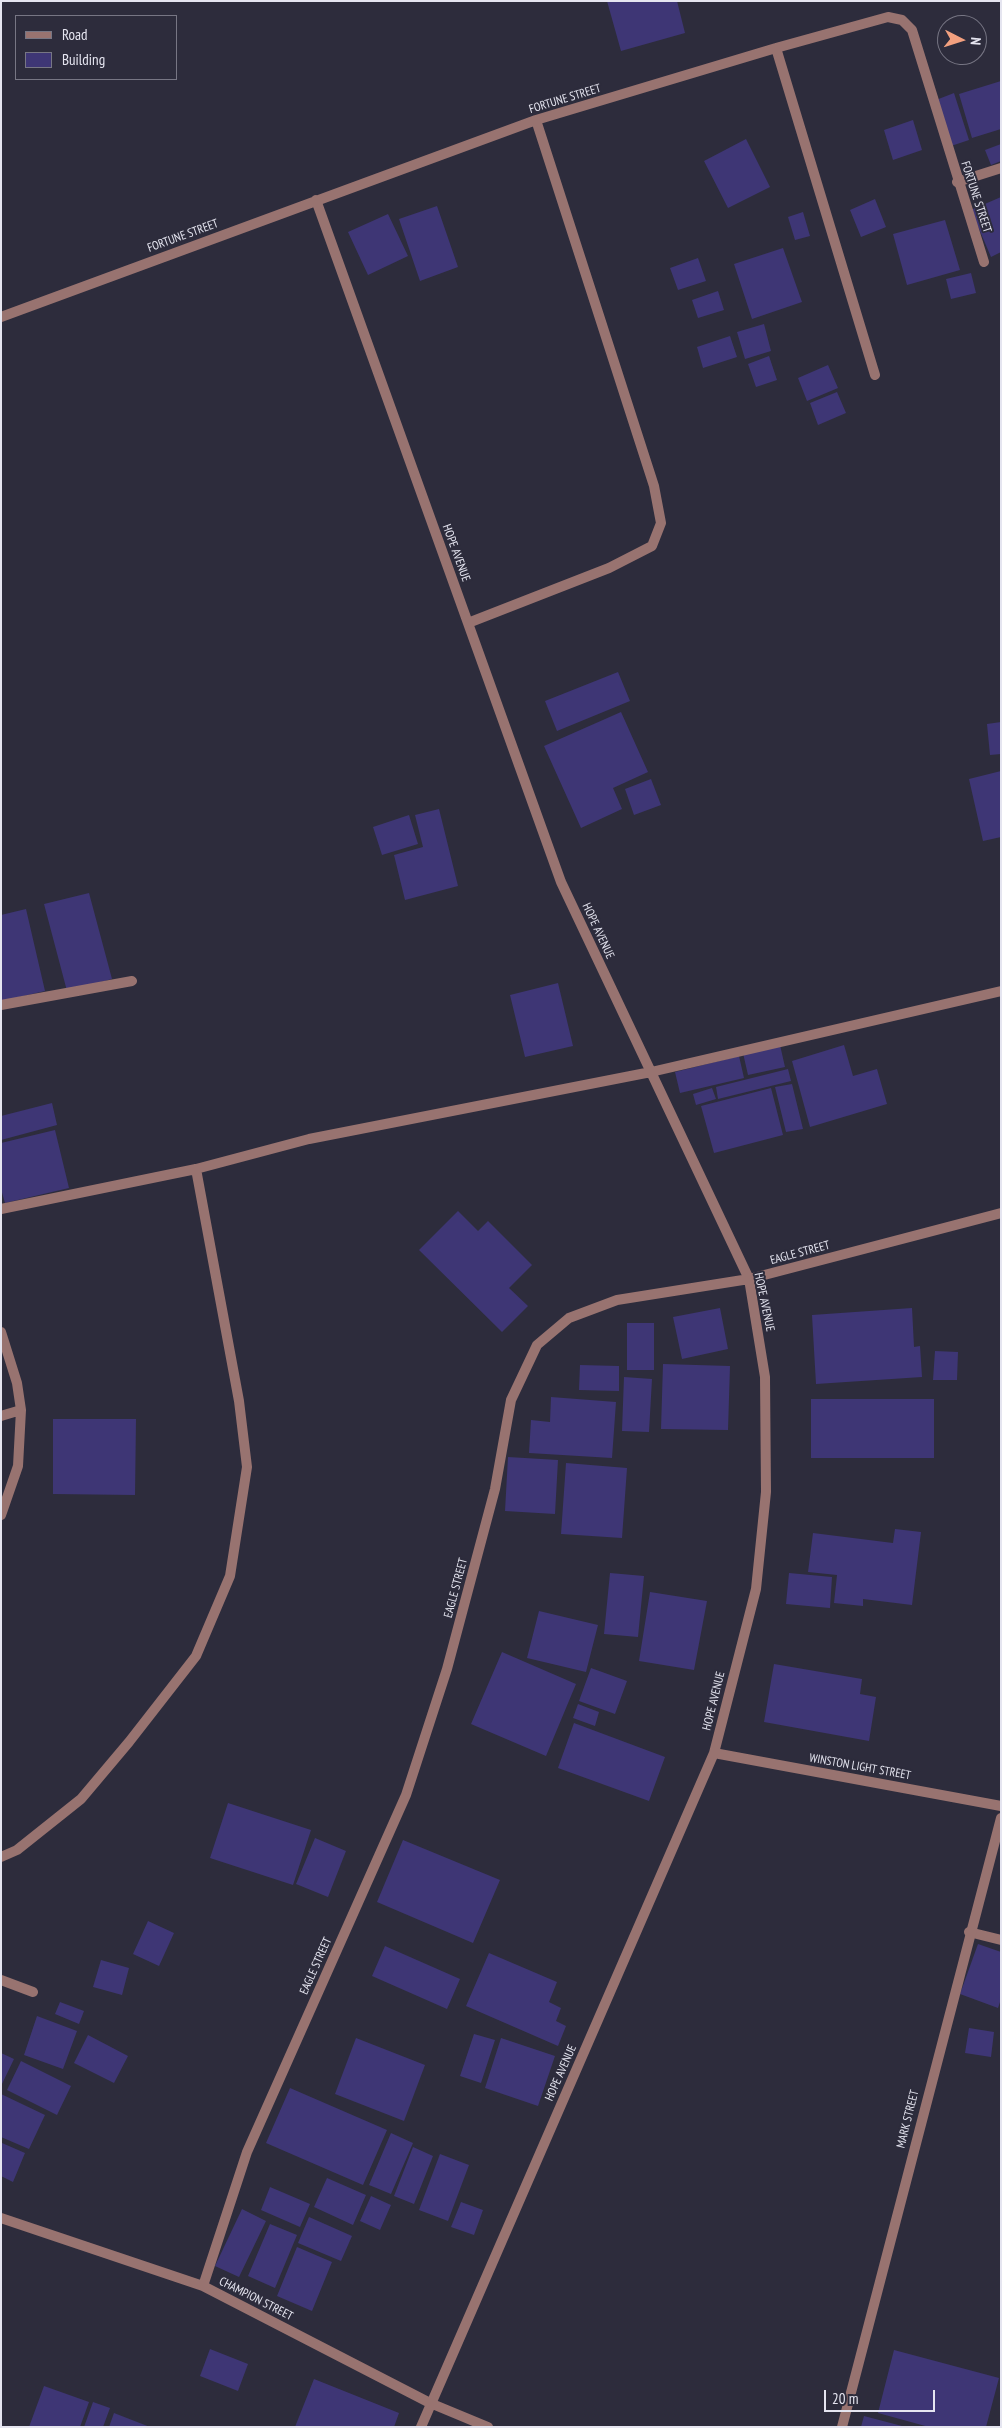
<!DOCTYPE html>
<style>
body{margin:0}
#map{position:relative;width:1002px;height:2428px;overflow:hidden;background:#2d2c3c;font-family:"PT Sans Narrow",sans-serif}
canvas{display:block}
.frame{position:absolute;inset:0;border:2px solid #e5e5f0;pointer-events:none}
.legend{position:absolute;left:15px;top:15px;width:162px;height:65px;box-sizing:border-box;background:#2d2c3c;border:1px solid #777684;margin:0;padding:6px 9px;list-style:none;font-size:15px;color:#e5e5f0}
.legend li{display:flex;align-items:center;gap:10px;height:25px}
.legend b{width:25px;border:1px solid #777684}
.north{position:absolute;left:937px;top:15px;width:50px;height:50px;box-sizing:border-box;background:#2d2c3c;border:1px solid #777684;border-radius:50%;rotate:95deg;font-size:14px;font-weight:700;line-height:20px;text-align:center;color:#e5e5f0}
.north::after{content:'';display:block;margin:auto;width:18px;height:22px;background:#f2a07f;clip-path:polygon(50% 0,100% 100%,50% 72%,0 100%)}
.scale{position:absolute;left:824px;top:2390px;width:111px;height:22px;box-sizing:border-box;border:2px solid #e5e5f0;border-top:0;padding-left:6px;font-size:15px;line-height:18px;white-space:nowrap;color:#e5e5f0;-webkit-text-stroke:4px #2d2c3c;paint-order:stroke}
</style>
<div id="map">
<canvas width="1002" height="2428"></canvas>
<div class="frame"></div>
<ul class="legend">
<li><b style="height:6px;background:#987370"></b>Road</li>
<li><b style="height:14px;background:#3e3675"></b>Building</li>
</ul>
<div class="north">N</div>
<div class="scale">20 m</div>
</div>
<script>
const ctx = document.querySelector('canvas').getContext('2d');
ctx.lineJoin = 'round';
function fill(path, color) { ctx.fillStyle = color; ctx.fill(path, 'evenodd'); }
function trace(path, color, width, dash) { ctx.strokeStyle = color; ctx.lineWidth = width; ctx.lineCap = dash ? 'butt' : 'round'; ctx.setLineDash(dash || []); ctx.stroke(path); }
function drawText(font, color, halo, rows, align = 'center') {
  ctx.font = font + ' "PT Sans Narrow",sans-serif'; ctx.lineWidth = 4; ctx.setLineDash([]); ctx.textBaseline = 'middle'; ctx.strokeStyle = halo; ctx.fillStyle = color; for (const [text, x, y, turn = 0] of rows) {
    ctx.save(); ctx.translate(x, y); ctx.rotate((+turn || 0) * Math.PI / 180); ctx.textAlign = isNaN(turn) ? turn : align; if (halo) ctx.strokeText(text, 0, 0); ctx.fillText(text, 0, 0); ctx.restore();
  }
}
fill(new Path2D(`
 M607,1h70l8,32 -64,18z
 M1001,81v48l-29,9 -13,-44z
 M954,93l15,47 -18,6 -15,-46z
 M913,120l9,30 -29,10 -9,-30z
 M746,139l24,48 -42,21 -24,-47z
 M1001,144v17l-10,4 -6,-15z
 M1001,197v55l-10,5 -20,-47z
 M875,199l11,28 -25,10 -11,-27z
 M437,206l21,61 -38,14 -21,-62z
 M803,212l7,24 -15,4 -7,-23z
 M388,214l20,42 -40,19 -20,-43z
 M945,220l15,50 -53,15 -14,-51z
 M783,248l19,54 -50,17 -18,-55z
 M698,258l8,23 -28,9 -8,-22z
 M971,273l5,20 -25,6 -5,-20z
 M718,291l6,19 -26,8 -6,-18z
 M764,324l7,27 -26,8 -8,-27z
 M730,336l7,21 -34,11 -6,-21z
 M769,356l8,24 -21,7 -8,-23z
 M828,365l10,23 -31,13 -9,-23z
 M837,392l9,21 -28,12 -8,-22z
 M618,672l12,29 -73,30 -12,-30z
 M621,712l27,60 -35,16 9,21 -41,19 -37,-82z
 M1001,722v32l-11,1 -3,-31z
 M1001,771v66l-18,4 -14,-62z
 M651,779l10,26 -27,10 -9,-26z
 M439,809l19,77 -53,14 -11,-45 29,-8 -8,-32z
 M409,815l9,29 -36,11 -9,-28z
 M89,893l23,86 -45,12 -23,-87z
 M26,909l19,82 -43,10 -1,-86z
 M558,983l15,63 -48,11 -15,-62z
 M780,1045l5,22 -37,8 -5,-22z
 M844,1045l9,31 24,-7 10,35 -77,23 -18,-66z
 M739,1056l5,22 -64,15 -5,-21z
 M788,1069l3,12 -73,18 -2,-12z
 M792,1084l11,45 -17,3 -11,-45z
 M712,1088l4,11 -20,6 -3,-11z
 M771,1088l12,47 -69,18 -13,-47z
 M52,1103l5,22 -56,15v-24z
 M55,1130l14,58 -64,15 -4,-14v-46z
 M458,1211l20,20 10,-10 44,44 -23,23 19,18 -26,26 -83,-82z
 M720,1308l8,41 -46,10 -9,-42z
 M912,1308l2,39 6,-1 2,31 -106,7 -4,-69z
 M627,1323h27v47h-27z
 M935,1351l23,1 -1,28h-24z
 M663,1364l67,2 -2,64 -67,-1z
 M580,1365l39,1v25l-40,-1z
 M624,1377l28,2 -3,53 -27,-1z
 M551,1397l65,5 -4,56 -83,-5 2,-33 19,2z
 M811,1399h123v59h-123z
 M53,1419h83l-1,76 -82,-1z
 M508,1457l50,3 -3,54 -50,-3z
 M566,1463l61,5 -5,70 -61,-4z
 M895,1529l26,3 -9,73 -49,-6v7l-29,-3 3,-28 -29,-3 5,-39 80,10z
 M610,1573l34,3 -6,61 -34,-3z
 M789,1573l43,4 -2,31 -44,-4z
 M650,1592l57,9 -13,69 -55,-9z
 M539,1611l59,14 -12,47 -59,-14z
 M502,1652l74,32 -30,72 -75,-32z
 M774,1664l88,15 -2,15 16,3 -7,44 -105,-19z
 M591,1668l36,13 -12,33 -36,-13z
 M578,1704l21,8 -4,14 -22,-8z
 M574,1723l91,34 -16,44 -91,-33z
 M228,1803l83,27 -18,55 -83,-27z
 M315,1838l31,13 -18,46 -32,-13z
 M403,1840l97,40 -27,63 -96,-41z
 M148,1921l26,12 -15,33 -26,-12z
 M978,1944l23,8v47l-3,9 -38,-14z
 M385,1946l75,33 -13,30 -75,-33z
 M489,1953l68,29 -8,20 12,6 -5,13 10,5 -8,20 -92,-40z
 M101,1960l28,8 -7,27 -29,-8z
 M60,2002l24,9 -5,13 -24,-10z
 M37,2016l40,15 -14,38 -39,-14z
 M969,2028l25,4 -3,25 -26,-4z
 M474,2034l21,6 -14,43 -21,-7z
 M88,2035l40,21 -14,27 -40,-20z
 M356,2038l69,27 -21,56 -69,-27z
 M501,2038l54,18 -17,50 -53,-18z
 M1,2053l13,6 -13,27z
 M21,2061l50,25 -14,29 -50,-25z
 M290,2088l97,42 -24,55 -97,-42z
 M1,2094l44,21 -16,34 -28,-12z
 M391,2133l22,10 -22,51 -22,-9z
 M2,2143l23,10 -12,29 -12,-6z
 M413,2147l20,9 -19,48 -20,-8z
 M440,2154l29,11 -21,56 -29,-11z
 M327,2178l39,17 -13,30 -39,-18z
 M270,2187l40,17 -10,23 -39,-17z
 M371,2196l20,9 -11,25 -20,-9z
 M461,2202l22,8 -9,25 -23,-8z
 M242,2209l24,12 -27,56 -24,-11z
 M309,2217l43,19 -11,25 -43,-18z
 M270,2224l27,11 -22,53 -27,-12z
 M297,2247l35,15 -20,49 -35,-15z
 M210,2349l38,15 -10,27 -38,-15z
 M894,2350l105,28 -13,49h-57l-51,-14z
 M314,2379l85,34 -5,14h-99z
 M44,2386l45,16 -9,25h-51z
 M93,2402l17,6 -7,19h-19z
 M114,2413l36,14h-41z
 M864,2416l38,10v1h-41z`), '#3e3675');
trace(new Path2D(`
 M957,182l44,-14
 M969,1932l32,8`), '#987370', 10);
trace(new Path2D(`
 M776,48l99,327
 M316,200l245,682 188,397 16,98 1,115 -10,97 -42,164 -293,674
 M1,317l535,-197 240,-72 112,-31 14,3 10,10 72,232
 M468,623l141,-55 43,-22 9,-23 -7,-37 -118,-366
 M1,1005l131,-24
 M1,1209l195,-40 113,-30 342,-67 350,-81
 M1,1332l16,51 4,27 -3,56 -17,49
 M1,1416l20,-6
 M714,1753l287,53
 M1,1857l16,-7 64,-51 48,-57 67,-86 34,-80 17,-109 -8,-66 -43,-232
 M1,1980l32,12
 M1,2218l202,68 227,117 58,24
 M203,2286l44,-134 159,-357 41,-126 48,-180 16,-89 26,-55 32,-27 48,-18 132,-21 252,-66
 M842,2427l159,-609`), '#987370', 10);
drawText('12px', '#e5e5f0', '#2d2c3c', [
 ["FORTUNE STREET",565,99,-17],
 ["FORTUNE STREET",976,197,72],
 ["FORTUNE STREET",183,236,-20],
 ["HOPE AVENUE",456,553,70],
 ["HOPE AVENUE",598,931,65],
 ["EAGLE STREET",800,1253,-15],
 ["HOPE AVENUE",764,1302,78],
 ["EAGLE STREET",456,1588,-75],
 ["HOPE AVENUE",714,1701,-76],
 ["WINSTON LIGHT STREET",860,1767,10],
 ["EAGLE STREET",316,1966,-66],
 ["HOPE AVENUE",561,2073,-66],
 ["MARK STREET",908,2119,-76],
 ["CHAMPION STREET",256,2299,27]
]);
</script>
